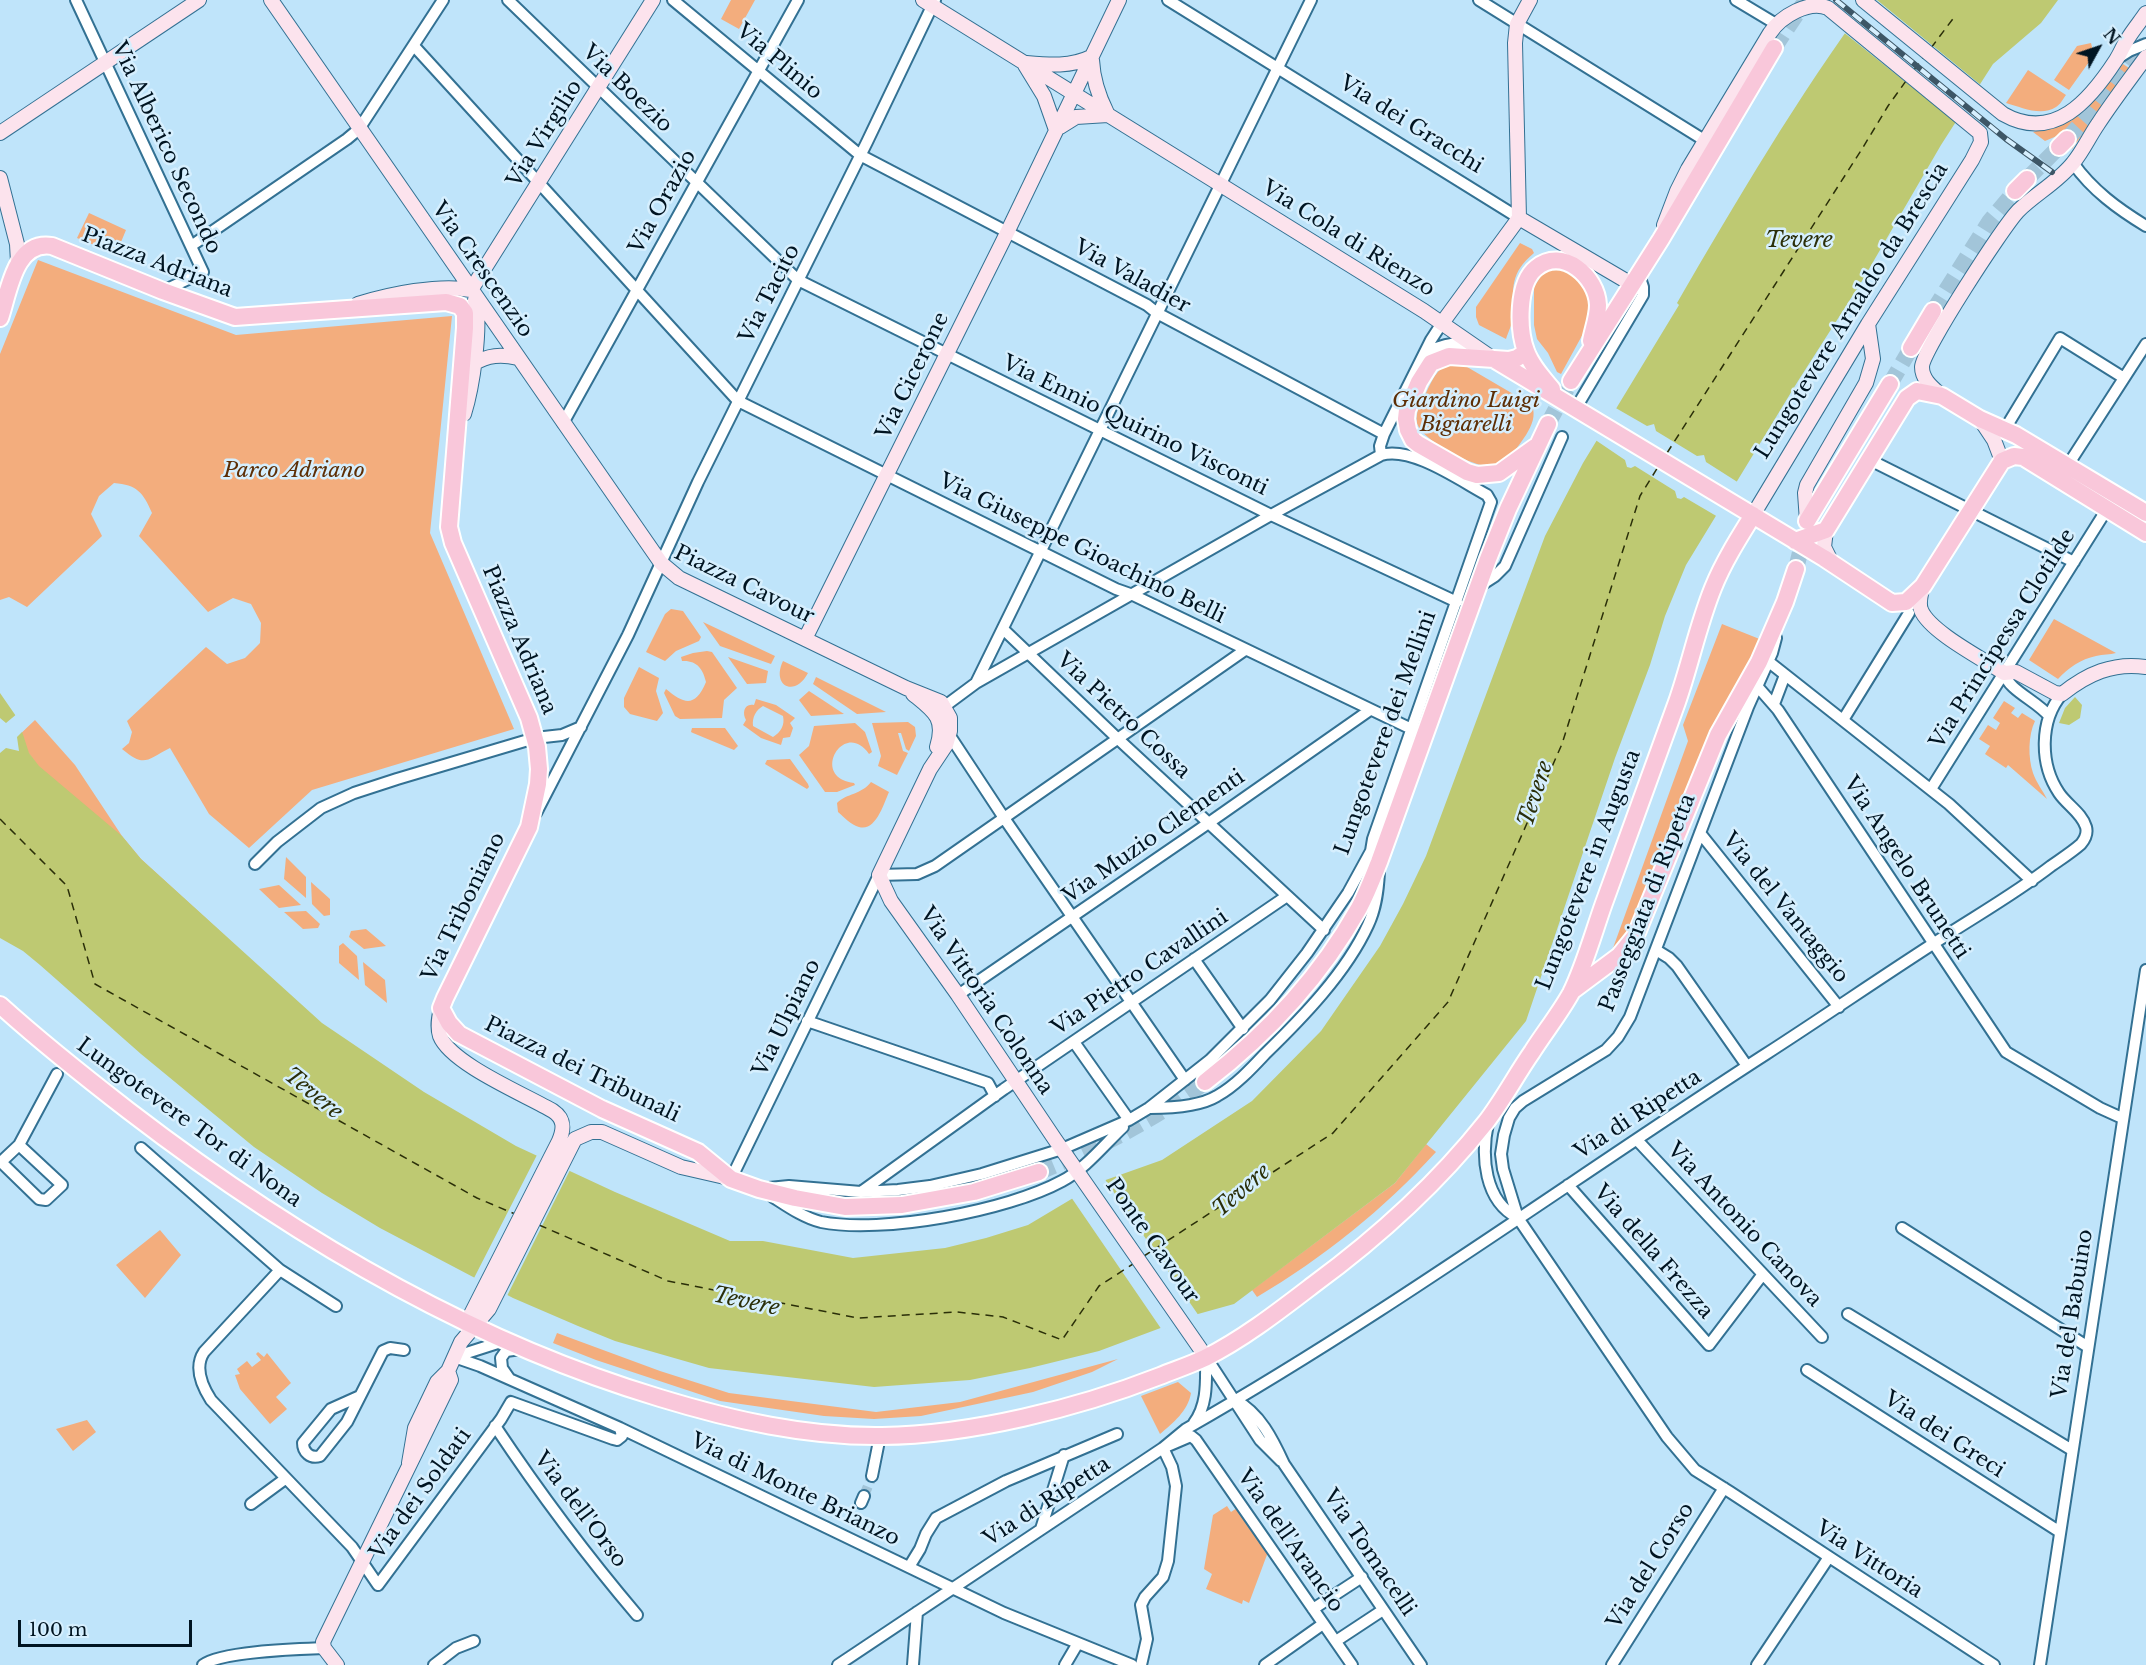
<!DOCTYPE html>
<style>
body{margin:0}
#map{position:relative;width:2146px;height:1665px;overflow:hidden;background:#bfe4fa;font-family:"Libre Baskerville",serif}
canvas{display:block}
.north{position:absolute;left:2068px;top:18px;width:60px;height:60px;-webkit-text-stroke:4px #d6effe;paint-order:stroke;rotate:50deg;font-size:16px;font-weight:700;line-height:24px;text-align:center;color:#001421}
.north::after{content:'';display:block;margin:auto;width:21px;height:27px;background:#001421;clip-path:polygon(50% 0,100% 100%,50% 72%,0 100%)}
.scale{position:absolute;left:18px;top:1620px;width:174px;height:27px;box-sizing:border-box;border:3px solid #001421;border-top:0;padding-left:8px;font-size:18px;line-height:21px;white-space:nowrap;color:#001421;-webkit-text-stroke:4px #d6effe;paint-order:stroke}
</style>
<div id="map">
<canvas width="2146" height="1665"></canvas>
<div class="north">N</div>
<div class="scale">100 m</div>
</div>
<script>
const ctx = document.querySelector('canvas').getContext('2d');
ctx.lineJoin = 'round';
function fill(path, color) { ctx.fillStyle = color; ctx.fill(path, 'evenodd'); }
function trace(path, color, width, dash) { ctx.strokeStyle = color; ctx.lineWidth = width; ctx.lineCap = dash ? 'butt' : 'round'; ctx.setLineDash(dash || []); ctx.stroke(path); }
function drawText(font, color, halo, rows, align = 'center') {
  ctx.font = font + ' "Libre Baskerville",serif'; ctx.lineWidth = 5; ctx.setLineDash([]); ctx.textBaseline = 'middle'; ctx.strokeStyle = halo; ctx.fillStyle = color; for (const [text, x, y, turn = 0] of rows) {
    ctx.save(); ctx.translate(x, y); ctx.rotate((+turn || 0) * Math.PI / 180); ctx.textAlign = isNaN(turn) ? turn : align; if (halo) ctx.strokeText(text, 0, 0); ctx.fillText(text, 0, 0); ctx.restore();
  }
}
fill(new Path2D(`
 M731,0h24l-16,29 -18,-10z
 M2091,43l3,12 -25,35 -15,-10 23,-34z
 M2123,64l6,4 -57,81 -8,-16 -19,8 -12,-9 38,-11 23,-22z
 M2028,70l38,25c-3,4 -6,10 -10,12 -15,10 -35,0 -50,-4z
 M89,213l37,17 -10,24 -39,-16z
 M1520,243l12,6 2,4c-24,20 -21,34 -21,62 0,8 -5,17 -7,24l-27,-14 -3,-8v-10z
 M38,260l198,75 216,-19 -22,217 84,196 -202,61 -63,58 -40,-34 -39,-66c-24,12 -25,20 -48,1l7,-6 3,-11 -5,-11 79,-74 21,17 18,-6 15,-15 1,-20 -10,-19 -18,-6 -25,14 -69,-76 13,-23c-9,-21 -15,-28 -38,-30l-15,13 -8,18 11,22 -75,71 -18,-10 -9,3v-246z
 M1553,267l23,6 14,20v28l-29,53 -4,-2 -9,-19 -11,-14 -3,-14v-38l9,-14z
 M1452,364h10l70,41c4,11 0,20 -6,30 -8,12 -18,27 -32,31 -17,4 -73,-26 -77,-43 -2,-11 4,-21 9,-30 7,-14 11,-26 26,-29z
 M671,609l12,2 18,26 -2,4 -23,10 -11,10 -19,-9 19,-38z
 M2054,619l62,34c-6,2 -13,1 -20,3 -15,3 -28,12 -38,23l-29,-19z
 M703,622l72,34 -4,8 -51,-18z
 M1722,624l40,16 -139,308h-10l75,-207 -5,-16z
 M707,651l5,1 25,36 -13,12 -2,18 -42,1 -5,-3 -11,-23 2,-4c18,15 29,19 40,-7 -3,-13 -9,-22 -24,-21l-1,-4 12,-4z
 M728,657l40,14 -2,12 -19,1z
 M783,661l25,12c-13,25 -37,13 -25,-12z
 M639,667l20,11 -3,13 7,22 -6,8 -27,-7 -6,-7v-9z
 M816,677l70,35 -29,2 -44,-30z
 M809,691l35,23 -33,2 -12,-16z
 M756,699l20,6 19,13 -5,5 3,5 -3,9 -7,1 -2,7 -20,-7 -18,-13 3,-5c-4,-7 -2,-17 8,-15zM763,706l20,10c2,9 -2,16 -10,21l-20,-11c-1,-9 3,-16 10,-20z
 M2004,701l11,7 -4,5 7,5 4,-5 13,8c-7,14 -7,37 -2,52 3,9 10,18 14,26l-39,-34 -2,3 -21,-14 5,-8 -11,-7 9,-14 8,5 4,-7 -7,-5z
 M35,720l40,45 47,71 19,23 90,82 -183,-161 -31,-43z
 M908,722l7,5 1,9 -7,15 -3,-2 -5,-16h-3l5,18 5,2 -11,22 -19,-9 3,-10 -9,-33z
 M855,723l10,9 7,20 -3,2c-25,-36 -60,24 -15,29l1,2 -18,7h-12l-26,-37 10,-9 5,-20z
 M692,728h33l13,18 -4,4 -41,-17 -2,-1z
 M790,759l18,25 1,3 -2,2 -42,-25 2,-4z
 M871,782l18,10c-5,11 -13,40 -30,35 -8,-2 -15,-10 -21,-15l-1,-9c10,-10 24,-8 34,-21z
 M286,857l20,20v21l-22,-19z
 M311,882l19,17v16l-6,1 -12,-12z
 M279,885l22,20 -22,3 -20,-19z
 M306,911l14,13 -2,4 -15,1 -19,-17z
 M366,929l20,17 -22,3 -15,-12 2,-6z
 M343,943l14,13 2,24 -20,-17v-17z
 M363,962l22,18 2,23 -22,-18z
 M1426,1144l10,8c-52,57 -113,106 -179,145l-5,-7 143,-107z
 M160,1230l21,25 -36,43 -29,-33z
 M557,1333l103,38 69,22 147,19 84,-10 158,-43 -26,13 -59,20 -112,24 -47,3 -50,-3 -104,-15 -124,-41 -43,-17z
 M258,1352l6,5 3,-4 24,30 -15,14 11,12 -17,15 -30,-35 -5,-14 5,-1 -3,-5 10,-8 5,6 9,-7 -5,-6z
 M1178,1382l13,11c-3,18 -18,30 -31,41l-19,-38z
 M87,1420l9,12 -23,19 -17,-22z
 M1227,1506l4,6 6,-4 31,44 -19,51 -6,-3 -1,4 -36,-15 6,-15 -8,-5 9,-54z`), '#f3ad7d');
fill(new Path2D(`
 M1869,0h189l-17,23 -48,41 -52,81 -79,136 -64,100 -112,184 -21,51 -15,49 -35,93 -89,263 -131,162 -161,121 -36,10 -99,37 -69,17 -60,12 -96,7 -165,-19 -94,-27 -37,-15 -65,-28 -133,-70 -58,-35 -68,-46 -113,-93 -101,-89 -17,-14 -23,-13v-245l18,26 11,34 10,13 83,70 19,23 181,164 102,69 92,54 99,46 115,49h33l90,17 92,-10 41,-10 42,-13 72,-43 62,-22 90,-59 69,-70 59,-85 23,-42 23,-48 119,-320 38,-73 96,-158 -2,-2c60,-103 121,-207 192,-303z
 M2075,697l7,8 -2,13 -11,7 -10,-2 6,-15z`), '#bec972');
fill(new Path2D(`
 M1865,0h12l105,86 -24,38 -116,-93z
 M1614,407l33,19 7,-2 2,7 41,25 7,-1 2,7 33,21 -21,34 -34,-20 -3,2 -4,-1 -2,-7 -40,-25 -4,2 -4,-1 -2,-7 -31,-21z
 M18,713l7,16 -8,8 2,14 -13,-3 -6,5v-35l6,5z
 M538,1153l33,15 -65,130 -33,-18z
 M1104,1178l95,138 -37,14 -91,-133z`), '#bfe4fa');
trace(new Path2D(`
 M1931,48l24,-32
 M1914,70l10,-13
 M1667,453l195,-304 26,-43 18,-25
 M0,819l67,67 28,98 382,214 38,16
 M539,1225l129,56 190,37 99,-6 46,5 59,23 37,-54 34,-22
 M1144,1256l189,-123 115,-131 114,-258 78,-248 18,-29`), '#2b2f09', 1.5, [8, 6]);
trace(new Path2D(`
 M864,1496l8,-20`), '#a2c5d9', 10, [10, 5]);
trace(new Path2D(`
 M1774,48l32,-48
 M2067,139l23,-25 56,-71
 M2027,179l32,-32
 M1933,311l56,-89 26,-31
 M1890,384l21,-36
 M1548,424l23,-43
 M1796,569l9,-37
 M1039,1172c59,-24 114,-51 166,-90`), '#a2c5d9', 16, [16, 8]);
const street = new Path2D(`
 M76,0l127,272 -40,19
 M508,0l290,280 473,235 186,87
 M673,0l187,155 287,150 10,8 227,121
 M1168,0l351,218
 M1479,0l225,140
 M1736,0l40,24
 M414,46l324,355 378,188 17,6 291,140
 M2118,58l11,-7 17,-7
 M2073,163c19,27 45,46 73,63
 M191,246l156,-107 12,-10 84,-129
 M1423,357c12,-12 32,-15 48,-14
 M1576,408l67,-113v-8l-4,-12
 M563,423l235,-423
 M2005,429l55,-91 64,40
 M1870,460l204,102
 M2068,465l78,-121
 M1478,587l17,-11 10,-10 57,-129
 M1003,629l114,109 207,192
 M1776,638l-4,15 -24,54 -118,310 -12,20 -12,13 -83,51 -8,7 -6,10 -5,17 -3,19 2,15 15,49 149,219 28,33 35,22 264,173
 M1769,662l180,142 83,77
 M2004,673c4,17 33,28 45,43
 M976,683l335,-683
 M1757,686l21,24 228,342 94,56 22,10
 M1774,704l11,-29
 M945,706l31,-23 295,-168 110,-60 -1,-9 4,-12 47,-94 11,-17
 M1843,720l66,-107
 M950,736l54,82 181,262
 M1931,789l176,-280
 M536,813l92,-178 70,-153 169,-340 68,-142
 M1700,833l139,174
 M255,864l22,-22 44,-34 33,-15 43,-14 138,-41 27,-3 19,-8
 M1656,950l13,8 8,8 70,100
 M1194,959l49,70
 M958,995l242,-166 170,-119
 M807,1021l181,62 7,13
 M1074,1042l55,78
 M1150,1108c20,0 49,-1 67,-12 18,-10 34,-27 48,-42 37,-36 81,-81 103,-129 8,-17 10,-34 11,-53
 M1488,1123c-7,33 -4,78 30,95
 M1637,1140l185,197
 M19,1145l43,40 -16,15 -7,-1 -38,-37 18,-17 38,-71
 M141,1148l139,122 56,36
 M731,1179l148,-304 38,-1 18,-8 310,-216
 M1568,1185l141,160 54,-71
 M769,1188l20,-2 72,6 37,-2 32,-4 52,-12 80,-25 67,-29 20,-12 61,-48 60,-60 37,-47 41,-60 23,-42 2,-12 118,-337 -4,-7c-28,-15 -75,-49 -106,-40
 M861,1192l143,-103 283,-193
 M773,1197c14,9 31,21 48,25 61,12 186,-11 241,-41 23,-12 42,-36 61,-54
 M1902,1228l186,119
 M280,1270l-76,82c-10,15 -2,34 7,48l141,147 26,38 123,-166 10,-17 102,37 4,1 5,-4 -2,-8
 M1848,1314l224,136
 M454,1357l26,9 140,62 384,185 128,52
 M454,1357l50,-16
 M1206,1357l54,83 21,21
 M1807,1370l253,162
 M509,1378l-7,-10 -1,-10 5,-7 15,-2
 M360,1396l-29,13 -28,34c0,9 7,16 17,13l27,-34 36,-71 7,-3 14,2
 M1235,1400c25,13 38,40 49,64l137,201
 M1194,1423c14,-19 12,-42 12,-65
 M495,1426c44,66 91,129 142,189
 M1163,1448l23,-19c200,-114 386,-250 580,-375 62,-40 124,-83 187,-123 33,-21 67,-41 98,-65 10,-7 21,-14 30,-22 4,-5 7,-10 5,-17 -4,-14 -19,-22 -27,-34 -19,-28 -20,-72 3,-99
 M872,1476l8,-40
 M861,1503l3,-7
 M251,1504l34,-25
 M1041,1529l23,-74
 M909,1567l11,-18 6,-15 10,-16 70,-37 111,-47
 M1313,1609l49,-32
 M1336,1641l47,-31
 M203,1665c18,-14 96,-16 121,-17
 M434,1665l22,-17 18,-7
 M838,1665l325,-217 28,-12 5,4 156,225
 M913,1665l4,-53
 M1065,1665l13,-22
 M1141,1665l6,-26 -6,-34 4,-8 18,-20 5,-16 8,-75 -4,-19 -9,-19
 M1265,1665l58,-41
 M1612,1665l112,-177
 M1757,1665l72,-108
 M2040,1665l106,-695`);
const secondary = new Path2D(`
 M271,0l390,563 18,15 227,110 35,14 9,16v13l-4,14 -16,24 -51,106 12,26 67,94 96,143 152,219
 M923,0l501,311 71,49
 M1863,0l140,114c51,29 87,-14 113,-54 4,-6 7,-14 11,-20 6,-10 13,-18 19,-27
 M1092,60c1,20 6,35 15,53
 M1026,63c23,2 45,4 65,-6
 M1025,65l19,31 12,34
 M1060,127l16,-10 32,-2
 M0,133l199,-133
 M0,178l17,66 1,18
 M1519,218l-4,-175 2,-19 13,-24
 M1519,218l114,67
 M1664,225l13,-34 11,-22 82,-136c11,-17 39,-33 58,-25l152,125 1,9 -9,18 -104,164 -115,191
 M471,290l182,-290
 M358,304c32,-10 81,-20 113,-14
 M1442,323l77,-105
 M473,364c15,-9 28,-10 45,-6
 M1942,396c-9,-8 -20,-16 -20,-29 0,-16 81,-140 96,-156 17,-17 40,-29 55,-48 10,-12 16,-26 25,-39 15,-23 32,-45 48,-67
 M464,414c8,-25 18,-88 11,-114
 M1980,419l14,21 8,21
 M1807,521l-2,-28 2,-8 59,-102 7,-24 -5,-35
 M1826,530l-2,17 8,16
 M1923,586c-2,8 -5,16 -2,24 9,22 62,49 83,63l12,-1 39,21 7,1c25,-20 51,-32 84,-27
 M805,639l198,-398 116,-241
 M913,694c21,17 33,24 24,53
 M441,1008c-2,9 -4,19 -1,28 11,28 86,59 113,75 12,8 11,18 6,30l-93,183
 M409,1463l6,-35 22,-46 11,-11 13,-29 28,-33 86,-170 16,-7h11l79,35 48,11
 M337,1665l-13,-17 -1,-6 128,-262 -3,-9`);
const primary = new Path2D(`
 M2059,147l8,-8
 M2015,191l12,-12
 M0,318c9,-27 15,-78 52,-72l111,45 72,26 211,-15 14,4 5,7v15l-16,199 4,16 76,175 8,29 2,22 -1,15 -9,43 -84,171 -4,10 8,15 10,11 143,75 96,43 33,27 28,10 36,9 50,9 57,-2 72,-13 65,-20
 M1911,348l22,-37
 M1526,352l-9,6 -8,2 -60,-4 -18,7 -12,19 -12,28 -1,9 2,11 5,10 5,4 49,28 10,3 22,-2 36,-26
 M1495,360l329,198 68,45 14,-1 17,-16 79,-125 12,-5 9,1 123,76
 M1571,381l90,-142 113,-191
 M1552,389c-10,-12 -21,-24 -26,-38 -8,-21 -9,-68 10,-83 27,-22 61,9 62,37 0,12 -5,25 -7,36
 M1807,521l83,-137
 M1795,541l31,-11 81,-132 10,-7 25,5 38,23 36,16 130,78
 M1572,991l47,-35 17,-21 82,-200 41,-73 26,-60 11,-33
 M0,1005c42,38 85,72 129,106 160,123 337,229 531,287 72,22 147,39 222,38 89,-1 196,-28 278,-60 15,-6 30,-11 45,-18 38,-19 74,-47 108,-73 64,-47 123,-100 173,-163 17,-22 30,-47 46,-70 12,-19 28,-39 39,-59 13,-26 23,-62 33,-90 24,-67 49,-134 73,-201 13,-37 21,-77 36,-114 10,-25 25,-49 40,-73
 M1205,1082c61,-47 116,-106 154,-174 8,-15 14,-31 20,-46l109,-303 20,-50 40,-85`);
trace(street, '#337193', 14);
trace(secondary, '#337193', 16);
trace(primary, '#fff', 20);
trace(street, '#fff', 10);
trace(secondary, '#fce3ed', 14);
trace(primary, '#f9c7da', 16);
const rail = new Path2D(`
 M1836,0l170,139 46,33`);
trace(rail, '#3d5666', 6);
trace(rail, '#d6effe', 4, [11]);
drawText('21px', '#001421', '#d6effe', [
 ["Via Plinio",779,62,40],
 ["Via Boezio",627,89,44],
 ["Via dei Gracchi",1411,125,32],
 ["Via Virgilio",545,134,-58],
 ["Via Alberico Secondo",166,148,65],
 ["Via Orazio",663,202,-61],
 ["Via Cola di Rienzo",1348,239,32],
 ["Piazza Adriana",157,263,21],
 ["Via Crescenzio",482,270,55],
 ["Via Valadier",1132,277,29],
 ["Via Tacito",770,294,-63],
 ["Lungotevere Arnaldo da Brescia",1852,311,-58],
 ["Via Cicerone",913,376,-64],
 ["Via Ennio Quirino Visconti",1135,426,26],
 ["Via Giuseppe Gioachino Belli",1082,549,26],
 ["Piazza Cavour",744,585,26],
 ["Via Principessa Clotilde",2003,639,-58],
 ["Piazza Adriana",519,640,67],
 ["Via Pietro Cossa",1123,716,43],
 ["Lungotevere dei Mellini",1386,733,-70],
 ["Via Muzio Clementi",1154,837,-35],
 ["Via Angelo Brunetti",1906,868,57],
 ["Lungotevere in Augusta",1589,870,-69],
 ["Passeggiata di Ripetta",1648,903,-69],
 ["Via Triboniano",464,907,-64],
 ["Via del Vantaggio",1785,908,51],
 ["Via Pietro Cavallini",1140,973,-34],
 ["Via Vittoria Colonna",986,1001,56],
 ["Via Ulpiano",787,1018,-64],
 ["Piazza dei Tribunali",582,1070,26],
 ["Via di Ripetta",1638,1115,-33],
 ["Lungotevere Tor di Nona",189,1123,36],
 ["Via Antonio Canova",1744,1225,47],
 ["Ponte Cavour",1152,1241,55],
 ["Via della Frezza",1653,1252,49],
 ["Via del Babuino",2073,1314,-81],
 ["Via dei Greci",1944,1435,33],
 ["Via di Monte Brianzo",795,1490,26],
 ["Via dei Soldati",421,1494,-54],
 ["Via di Ripetta",1047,1502,-33],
 ["Via dell'Orso",580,1510,53],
 ["Via dell'Arancio",1290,1541,55],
 ["Via Tomacelli",1369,1553,56],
 ["Via Vittoria",1869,1560,33],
 ["Via del Corso",1651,1566,-58]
]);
drawText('italic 21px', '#5d2e05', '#d6effe', [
 ["Giardino Luigi",1466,401],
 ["Bigiarelli",1466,425],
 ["Parco Adriano",294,471]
]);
drawText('italic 22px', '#2b2f09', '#d6effe', [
 ["Tevere",1799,241],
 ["Tevere",1536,794,-72],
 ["Tevere",313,1094,39],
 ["Tevere",1242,1191,-41],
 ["Tevere",746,1302,12]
]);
</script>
